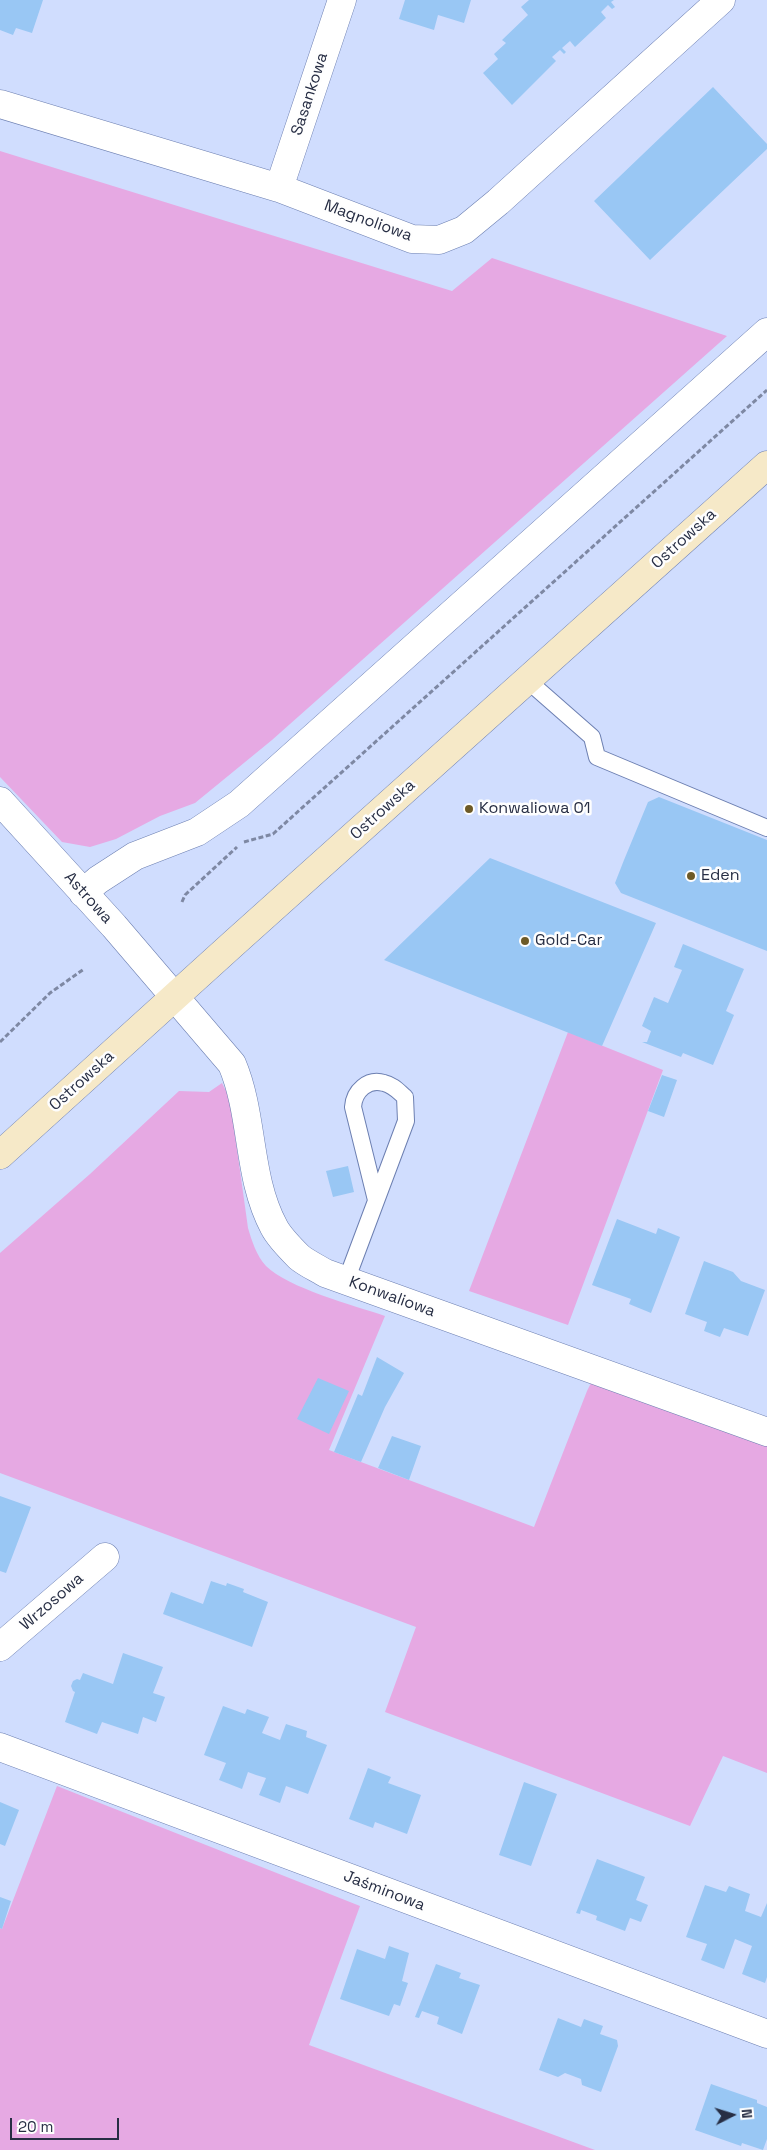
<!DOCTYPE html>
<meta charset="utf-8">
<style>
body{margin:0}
#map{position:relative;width:767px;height:2150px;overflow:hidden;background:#d0ddfe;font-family:"Space Grotesk",sans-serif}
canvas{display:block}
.north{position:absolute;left:707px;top:2090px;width:50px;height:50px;-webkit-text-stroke:4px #fefefe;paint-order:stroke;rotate:85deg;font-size:14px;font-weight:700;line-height:20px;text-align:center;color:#272e44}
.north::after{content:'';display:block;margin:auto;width:18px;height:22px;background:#272e44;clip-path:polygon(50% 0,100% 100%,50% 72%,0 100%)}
.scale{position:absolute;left:10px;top:2118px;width:109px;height:22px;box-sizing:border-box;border:2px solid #272e44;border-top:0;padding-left:6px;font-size:15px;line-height:18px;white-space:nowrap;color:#272e44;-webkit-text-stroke:4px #fefefe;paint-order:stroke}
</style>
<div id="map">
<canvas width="767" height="2150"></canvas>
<div class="north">N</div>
<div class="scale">20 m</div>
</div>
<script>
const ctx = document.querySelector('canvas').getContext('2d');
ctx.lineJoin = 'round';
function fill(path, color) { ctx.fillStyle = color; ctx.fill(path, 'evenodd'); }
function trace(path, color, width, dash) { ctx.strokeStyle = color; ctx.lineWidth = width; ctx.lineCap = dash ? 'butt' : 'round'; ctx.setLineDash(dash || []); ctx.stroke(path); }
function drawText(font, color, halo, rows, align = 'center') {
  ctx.font = font + ' "Space Grotesk",sans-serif'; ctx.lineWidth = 5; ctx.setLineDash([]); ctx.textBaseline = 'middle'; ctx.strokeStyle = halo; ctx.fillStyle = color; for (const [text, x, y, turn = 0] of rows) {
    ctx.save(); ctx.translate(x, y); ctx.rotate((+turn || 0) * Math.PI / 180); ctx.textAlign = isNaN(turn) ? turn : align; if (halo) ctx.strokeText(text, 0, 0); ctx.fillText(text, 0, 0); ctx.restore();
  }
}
fill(new Path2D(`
 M0,151l452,140 40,-33 235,78 -455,404 -77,63 -35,13 -44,23 -26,8 -28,-5 -62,-65z
 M568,1032l95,38 -95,255 -99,-34z
 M222,1083l8,16 18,129c4,13 8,27 18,38 22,22 87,39 119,50l-56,134 205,77 53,-136 10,-20 170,61v341l-44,-17 -33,70 -305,-114 31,-85 -416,-154v-220l90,-79 89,-83 30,1z
 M57,1786l303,120 -51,139 286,105h-595v-222l2,1z`), '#e6a9e3');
fill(new Path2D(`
 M0,0h43l-11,33 -16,-5 -3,7 -13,-5z
 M405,0h66l-7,23 -26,-8 -4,15 -35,-11z
 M529,0h85l-3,2 4,5 -3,2 -4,-4 -7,7 5,6 -31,29 -5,-6 -8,7 4,4 -2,2 -4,-4 -8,7 4,4 -44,44 -29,-32 15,-14 -4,-5 12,-11 -4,-3 26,-25 -7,-8z
 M713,87l54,57v5l-117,111 -56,-59z
 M659,797l108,43v111l-146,-58 -6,-10 9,-23 24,-58z
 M490,858l166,65 -54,123 -218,-86z
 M683,944l61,25 -18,42 8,4 -21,50 -30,-12 -2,4 -39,-15h5l4,-11 -9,-5 12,-29 14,6 14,-33 -8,-3z
 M662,1075l15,5 -13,37 -16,-6z
 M348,1166l6,26 -21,5 -7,-26z
 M617,1219l39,15 2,-6 22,9 -29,76 -22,-9 2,-5 -39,-14z
 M704,1261l29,11 8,9 24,9 -17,46 -24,-8 -4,9 -16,-6 3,-9 -22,-8z
 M377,1357l27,16 -19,34 -24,55 -27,-10 24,-58 4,2z
 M318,1378l31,13 -20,43 -32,-15z
 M392,1436l29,10 -12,34 -31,-12z
 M0,1496l31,11 -25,66 -6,-2z
 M211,1581l15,5 1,-3 17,6 -1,3 25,10 -16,45 -89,-33 8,-22 32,12z
 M123,1653l40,14 -10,26 12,4 -9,25 -13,-5 -5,17 -36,-12 -5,12 -32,-12 10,-30 -2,-1 -2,-5 2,-5 4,-2 3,1 3,-7 30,11z
 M223,1706l22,8 2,-5 22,8 -7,16 18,7 6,-16 21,7 -1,6 21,8 -19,49 -22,-8 -6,17 -21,-8 7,-17 -10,-3 -8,-3 -6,17 -23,-9 7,-17 -22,-8z
 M368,1768l23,9 -3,6 33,12 -14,39 -32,-12 -2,6 -24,-9z
 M524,1782l33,12 -26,72 -32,-11z
 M0,1802l19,8 -14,36 -5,-2z
 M597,1859l48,18 -9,23 12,5 -7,17 -11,-4 -5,13 -29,-11 1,-4 -16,-6 -1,4 -4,-1z
 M705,1885l21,7 3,-6 21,8 -5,17 16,6 6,-14v74l-2,6 -23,-9 10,-28 -17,-7 -11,30 -23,-9 6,-16 -21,-7z
 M0,1897l11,4 -9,28 -2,-1z
 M389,1946l20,7 -7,28 6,2 -8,23 -6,-2 -5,12 -49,-17 17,-50 28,10z
 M436,1964l25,9 -2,5 21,7 -18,49 -25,-10 2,-7 -17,-6 -3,7 -4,-1z
 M558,2018l23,9 3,-8 19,7 -3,8 17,6 1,6 -17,46 -19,-7 -1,-6 -16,-6 -7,4 -19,-7z
 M711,2084l46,16v3l10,4v32l-4,11 -21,-7 -1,3 -46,-16z`), '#99c7f4');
const lane = new Path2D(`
 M527,680l65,57 5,20 170,71
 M346,1281l60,-160 -1,-24c-7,-6 -12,-12 -21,-14 -16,-5 -30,8 -31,24l23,93`);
const street = new Path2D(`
 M0,104l279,84 133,51 27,1 25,-10 34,-28 223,-202
 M279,188l63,-188
 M0,801l114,125 118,138c22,52 15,113 42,163 5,10 17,22 25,30 7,6 18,11 26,16l442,159
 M83,893l15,-13 37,-24 62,-24 42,-28 528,-472
 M0,1647l105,-90
 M0,1747l767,287`);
const secondary = new Path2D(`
 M0,1155l234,-212 533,-478`);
trace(lane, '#6c7fb1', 18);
trace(street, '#6c7fb1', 29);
trace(secondary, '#6c7fb1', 29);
trace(new Path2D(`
 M244,842l29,-8 494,-444
 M182,902l3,-7 52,-48
 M0,1042l50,-49 34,-24`), '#7e88a3', 3, [5, 2.5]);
trace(lane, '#fff', 16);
trace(street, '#fff', 28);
trace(secondary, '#f6e9c8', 28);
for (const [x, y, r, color] of [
 [469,809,5,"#6d5a28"],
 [691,876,5,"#6d5a28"],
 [525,941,5,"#6d5a28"]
]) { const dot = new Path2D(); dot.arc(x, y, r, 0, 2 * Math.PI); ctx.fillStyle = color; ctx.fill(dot); trace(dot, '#fefefe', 2); }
drawText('16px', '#272e44', '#fefefe', [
 ["Sasankowa",310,94,-72],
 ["Magnoliowa",368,221,20],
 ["Ostrowska",684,539,-42],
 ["Ostrowska",383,810,-42],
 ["Astrowa",88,898,48],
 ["Ostrowska",82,1081,-42],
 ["Konwaliowa",392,1297,20],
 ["Wrzosowa",52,1602,-41],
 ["Jaśminowa",384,1891,21]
]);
drawText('16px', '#272e44', '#fefefe', [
 ["Konwaliowa 01",479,809],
 ["Eden",701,876],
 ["Gold-Car",535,941]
], 'left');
</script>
